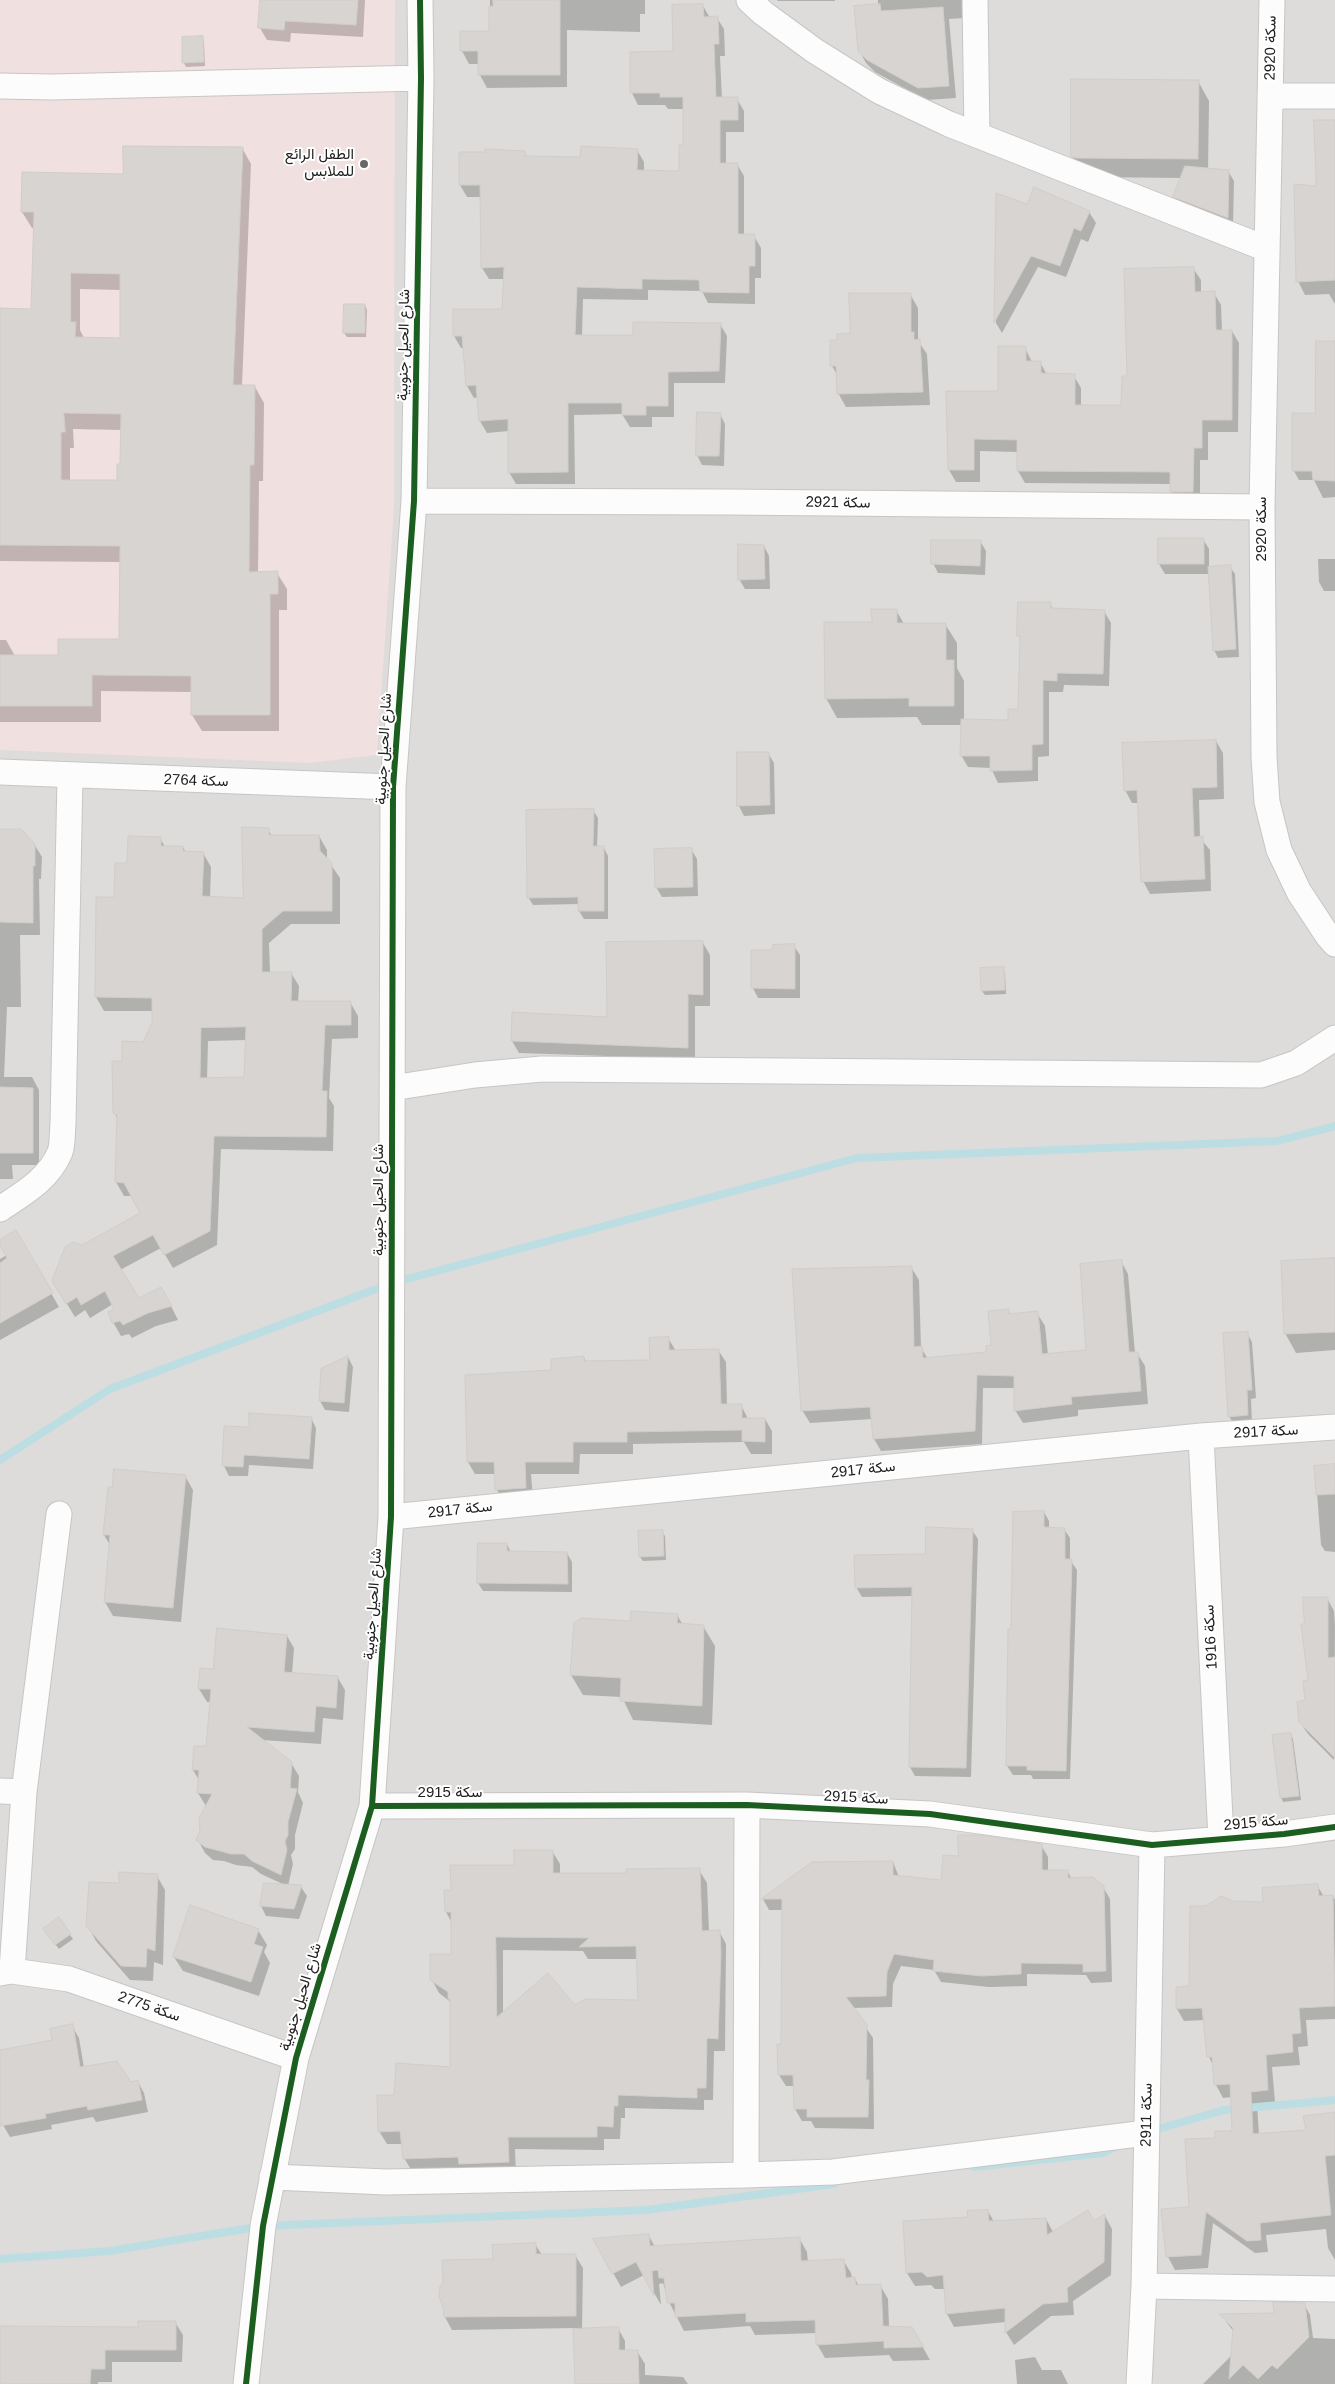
<!DOCTYPE html>
<meta charset="utf-8">
<style>
body{margin:0}
canvas{display:block;background:#eeece9}
</style>
<canvas width="1335" height="2384"></canvas>
<script>
const ctx = document.querySelector('canvas').getContext('2d');
ctx.lineJoin = 'round';
function fill(path, color) { ctx.fillStyle = color; ctx.fill(path, 'evenodd'); }
function trace(path, color, width, dash) { ctx.strokeStyle = color; ctx.lineWidth = width; ctx.lineCap = dash ? 'butt' : 'round'; ctx.setLineDash(dash || []); ctx.stroke(path); }
function drawText(font, color, halo, rows, align = 'center') {
  ctx.font = font + ' Helvetica,Vazirmatn,sans-serif'; ctx.lineWidth = 4; ctx.setLineDash([]); ctx.textBaseline = 'middle'; ctx.strokeStyle = halo; ctx.fillStyle = color; for (const [text, x, y, turn = 0] of rows) {
    ctx.save(); ctx.translate(x, y); ctx.rotate((+turn || 0) * Math.PI / 180); ctx.textAlign = isNaN(turn) ? turn : align; if (halo) ctx.strokeText(text, 0, 0); ctx.fillText(text, 0, 0); ctx.restore();
  }
}
fill(new Path2D(`
 M0,0h1335v2384h-1335z`), '#dddcda');
fill(new Path2D(`
 M0,0h395l-1,509 -17,246 -68,8 -309,-13z`), '#f0e0df');
fill(new Path2D(`
 M261,0h104l-2,37 -72,-4 -1,9 -23,-2 -7,-12z
 M490,0h155v14h-5v18l-73,-2v57l-80,1 -7,-13 -1,-11h-10l-7,-13 28,-19z
 M777,0h58v1h-57z
 M878,0h86v18l-15,1 7,79 -30,2 -51,-28 -9,-9 -7,-13 19,-44z
 M703,6l7,12h7l7,11 1,27h-5l2,43h15l7,12v21h-18v32h11l7,12v59l10,1 7,12v30h-6v26l-47,-1 -6,-12 -54,-1v10l-65,-1 -1,37h53l85,-12 7,12 -2,47h-51v34h-22v10h-22l-8,-13 -48,1 1,69h-59l-7,-12v-41l-22,2 -7,-12 -1,-24 -5,1 -7,-12 -3,-38h-3l-7,-12 50,-25v-32h-15l-7,-11 -1,-71h-14l-7,-12 64,-33 3,5 54,1 56,-8 7,12v9l36,2 5,-27 -1,-37h-16l-3,-4h-27l-6,-12 43,-41z
 M202,37l2,5 1,24 -19,1 -2,-4 -1,-24z
 M1198,81l11,20 -1,69 20,1 6,10 -1,46 -53,-21 -5,-9 7,-19 -95,-1 -4,-1 -11,-20z
 M1335,121v183l-6,-10 -24,1 -7,-14 19,-94z
 M242,148l9,16 -9,222 13,1 9,16 -1,78h-4l-1,92h19l10,16v21h-8v121h-77l-10,-16v-23l-91,-1v31h-101v-82h6l9,16 45,1 60,-17 1,-78 -121,-1v-252l32,1 3,-82h-3l-10,-16 102,-37zM80,289l41,1v50l-37,-2 -4,-8zM73,429l49,1 -1,35 -3,16h-48v-33h4z
 M997,195l30,11 62,6 7,11 -8,19 -7,-3 -15,38 -28,-10 -36,66 -6,-10z
 M1193,268l8,12v13h13l7,12 1,26h10l7,12 -1,89h-30v28h-8v44h-22l-7,-13v-7l-146,-1 -7,-12v-19l-38,-1v31h-24l-7,-12 76,-122 7,14h8l7,13 27,1 7,12v18h42l5,-29z
 M910,294l8,14v33l9,13 3,51 -84,2 -8,-14v-17l-6,-10 19,-31z
 M365,305l2,5 -1,27h-19l-3,-4z
 M1335,349v148l-12,1 -9,-18h-15l-5,-9 22,-57z
 M720,414l5,10 -1,42 -22,-1 -5,-10z
 M1159,539h44l6,10v19l21,-1 5,7 4,83 -21,1 -4,-8 -4,-76h-45l-6,-10z
 M980,541l6,10 -1,24 -47,-2 -5,-10z
 M764,546l5,10 1,33h-25l-6,-10z
 M1318,559h17v32h-11l-5,-9z
 M1050,604l3,5 51,2 7,12 -2,63 -45,-1 -1,7h-14v64l-11,1v24l-40,2 -7,-15 -23,-1 -7,-12 1,-30h-40l-5,-8 -80,1 -11,-20 47,-75 23,-13 8,14h41l12,19v25l7,13v39l45,1 10,-11 3,-69 -3,-5z
 M1216,741l7,12 1,46 -25,1 1,38 10,12 1,41 -61,3 -7,-13 -4,-78h-7l-7,-13z
 M768,753l6,10 1,51 -31,2 -5,-10z
 M593,810l5,8 -1,30h7l4,8v63h-24l-5,-8v-7l-46,1 -5,-8z
 M268,830l4,6h47l8,14v9l13,19v46h-49l-22,19 1,30h21l8,13 -1,16h52l8,14v22l-26,1 -3,59 5,8 -1,45 -112,-2 -4,96 -44,23 -12,-20 -41,22 18,29 31,3 9,18 -22,6 -24,12 -3,-4 -8,2 -8,-14 3,-12 -3,-6 -23,14 -5,-8 -10,7 -22,-36 29,-35 60,-32 -10,-18h-8l-8,-14 2,-62 -4,-8 9,-50 21,-19 9,-20v-12h-49l-8,-14 19,-98 13,-35 32,-26 5,9h18l3,6h17l8,14 -1,31 35,1zM247,1040l-2,39h-38l1,-38z
 M0,835l34,9 8,13 -1,22h-2l1,56h-20l1,72h-14l-3,70h28l7,13v75h-27l1,14h-13z
 M691,849l6,10 1,37 -36,1 -6,-10z
 M703,943l7,12v51h-15v53l-176,-6 -7,-12 97,-23z
 M794,946l6,9v43h-42l-5,-10v-37h21z
 M1003,968l2,5 1,21 -21,1 -3,-4 -1,-22z
 M16,1232l43,75 -59,33v-81l7,-4 -7,-14z
 M1335,1258v92l-39,3 -11,-20 -3,-71z
 M1121,1261l7,13 7,79h2l8,13 3,38 -70,6v6l-55,7 -8,-13 1,-22h-33l-1,56 -101,7 -7,-12 -2,-20 -62,4 -8,-13 109,-143 8,13 2,68 7,11 59,-6 21,-42 3,4 26,-2 8,13 3,29 40,-4z
 M1247,1333l5,9 4,56 -5,1 1,24 -18,2 -5,-9z
 M668,1338l8,13 42,-1 8,12 1,43h14l7,14h17l7,12v23h-21l-7,-12 -111,2v10h-53l-1,20h-48l2,26 -29,2 -7,-12 -1,-16h-21l-7,-12 84,-91 32,-13 2,4 65,-1z
 M348,1357l5,10 -4,45 -24,-2 -5,-9z
 M311,1418l5,10 -3,41 -64,-4 -1,11h-19l-5,-10 1,-39 25,1z
 M1335,1465v87l-10,-1 -4,-6 -6,-78z
 M185,1476l8,14 -12,132 -68,-6 -8,-14 5,-57 -6,-10z
 M1044,1512l5,9v8h15l6,9v22l7,10 -7,209h-37l-2,-4h-18l-6,-9 6,-135z
 M972,1530l6,9 -7,238 -56,-1 -5,-9 3,-171 -51,1 -6,-10 71,-32z
 M662,1532l3,4 1,24 -23,1 -3,-4z
 M507,1544l4,9h56l5,9v30l-89,-1 -5,-8z
 M1327,1598l7,13 1,15 -1,134 -26,-26 -8,-12 9,-41 -4,-56z
 M677,1615l6,10 20,1 12,20 -3,79 -79,-5 -11,-23 -39,-2 -12,-20 4,-51 56,-2z
 M287,1636l7,12 -2,26 46,4 7,12 -2,30 -20,-2 -2,26 -59,-4 29,23 8,13 -1,16 5,11 -8,32v14l-4,6 2,9 -5,22 13,1 6,9 -8,23 -33,-3 -5,-10 24,-21 -24,-11 -9,-7 -16,-2 -12,-4 -11,-1 -8,-7 -7,-13 3,-8 5,-26 -8,-13 1,-13 -6,-10 14,-23 4,-45h-4l-8,-13 2,-20 13,1z
 M1291,1734l2,5 8,61 -18,2 -2,-5z
 M1041,1845l7,12v14h19l5,8 31,8 7,12 2,83 -21,1 -5,-8 -59,-1v12l-38,1 -48,-5 -7,-12 -33,-4 -8,18 -1,23 -39,1 20,30 1,91 -59,-1 -4,-7h-9l-7,-12v-23h-9l-7,-11 3,-30 1,-135h-14l-6,-11 130,-37 6,15 43,5 17,-25z
 M552,1851l8,13v11h67l72,-5 8,13 2,49 10,-1 7,13 -1,107h-11l-1,49h-9v10l-79,-2v10h-4l-1,21h-16v11l-89,-1 1,26 -104,-4 -8,-13 -1,-14h-16l-8,-13 17,-35 55,-28 1,-65 -13,-10 -7,-13 20,-25v-32l-6,-11 6,-21zM503,1950l80,1 5,8h50l1,42 -136,12z
 M157,1876l8,14 -2,75 -9,-3 -1,19 -23,-1 -34,-39 -8,-15 32,-41z
 M1317,1885l7,12 9,-1 2,4v119l-29,1 2,26 -10,1 2,18 -28,2 3,35 -18,2 2,31 48,-4 28,-17v146l-7,-12 -2,-19 -60,6 2,17 -13,1 -42,-30 -5,45 -33,2 -7,-13 -5,-47 27,-2 26,-69 18,-7 -2,-35 -9,1 -7,-13 -2,-18 -5,-10 -4,-37 -21,1 -7,-12 13,-22 17,-80 26,-5 31,1z
 M58,1919l15,20 -14,10 -12,-16z
 M258,1930l9,15 -3,7 6,11 -11,33 -76,-25 -9,-14z
 M72,2026l7,12 5,30 47,15 7,-1 6,11 4,19 -52,10 -3,-5 -42,8 1,4 -42,8 -7,-12 -3,-15v-59l54,-10z
 M988,2211l6,11 52,-3 7,13 41,-9 11,-7 7,13 -1,46 -38,26 1,14 -23,1 -37,29 -8,-13v-10l-52,5 -7,-13 -2,-25h-10l-4,-4 -16,1 -8,-13 62,-55z
 M649,2236l6,11 144,-9 8,14 1,10 35,-2 8,13 1,6h3l4,7 21,-1 8,14 1,28 23,1 18,32 -37,1 -4,-6 -64,3 -8,-14v-11l-62,2 -5,-9 -66,5 -15,-29 -6,-19 -4,1 2,21 -17,-30 -23,12 -26,-47z
 M535,2244l7,11h33l8,13 -1,61 36,-1 7,13v11l12,-1 8,13v11l38,2 5,7h-112l-2,-56 -122,2 -7,-13 -1,-10 50,-46z
 M1304,2304l6,11 3,23 22,1v45h-132l29,-29 2,-23 -13,-17 54,-1z
 M175,2322l8,13 -1,27h-70v20h-14v2h-98v-56h139z
 M1035,2357l7,13h19l7,14h-51l-2,-24z`), '#0003');
trace(new Path2D(`
 M0,1460l110,-71 282,-106 465,-125 420,-17 58,-15
 M1151,2131l73,-21 111,-10
 M974,2167l129,-14 15,-7
 M0,2259l109,-8 154,-25 384,-16 187,-26`), '#bcdee2', 8);
const building = new Path2D(`
 M260,0h98l-2,25 -71,-4 -1,9 -26,-2z
 M493,0h67v75h-82v-24h-18v-20h29v-25h4z
 M703,4l1,13 14,-1 1,28h-5l2,53h22v23h-18v43h18v71h17v32h-6v27l-49,-1 -1,-12 -57,-1v10l-65,-2 -2,48h58v-13l88,1 -2,48 -51,1v34h-22v9h-24v-12h-54v69l-60,1v-54l-29,2 -3,-36 -10,1 -4,-50h-9v-27h49l2,-42 -23,1 -1,-83h-21v-33h26v-3l40,2v5l55,1 1,-11 57,3 -1,21 42,1v-26h4v-48h-23v-4h-30v-41l43,-1 -1,-46z
 M880,4l1,7 62,-4 6,79 -31,2 -51,-28 -9,-9 -4,-45z
 M203,36l1,26 -22,1v-26z
 M1071,79l128,1 -1,79 -123,-1 -4,-2z
 M1314,120h21v160l-39,2 -2,-98 22,2z
 M123,146l120,1 -10,238h22l-1,80h-4l-1,107 29,-1v23h-8v121h-79v-39l-99,-1v31h-92v-51h58v-16h61l1,-93 -120,-1v-237l31,1 3,-97h-13l1,-40 101,2zM71,273l49,1v64l-45,-1 1,-15h-5zM64,413l57,1 -1,50h-3v16h-56v-48h4z
 M1185,166l44,4 -1,48 -55,-21z
 M1034,187l56,24 -9,20 -7,-3 -14,38 -29,-10 -37,67 2,-130 31,11z
 M1194,267l1,25 20,-1 1,39h16v90h-30v28h-8l-1,44h-23v-20l-153,-1v-31l-43,-1v31h-26l-2,-79h52v-45h28v15h15v12l34,1v31h46l1,-29h5l-3,-107z
 M849,293h62v39h3v8l6,-1 3,53 -86,2 -1,-28h-6v-26h7v-6l13,-1z
 M344,304h21v29h-22z
 M1316,341h19v140l-22,-1 -1,-9h-20v-58h23z
 M697,412l24,1 -2,43h-23z
 M1158,538h46v26h-46z
 M931,540h50l-1,26 -49,-2z
 M738,544l26,1 1,34 -27,1z
 M1231,565l5,84 -23,2 -5,-84z
 M1018,602h33v6l54,2 -2,64 -46,-1v8l-14,-1v64l-11,1v25l-42,1v-15h-30l1,-37 47,1v-11h10l2,-73h-3z
 M871,609h26v14h49v37h8v46h-45v-8l-84,1 -1,-77h48z
 M1216,740l1,47 -25,1 2,49 9,-1 2,43 -64,3 -4,-92 -13,1 -2,-48z
 M737,752h32l1,53 -33,1z
 M594,809l-1,37h11v65h-26v-14l-51,1 -1,-88z
 M242,827l27,1v7h50l1,16 12,12v48h-49l-21,18v43h30l-1,29h60v24h-26l-3,66h5l-1,46 -112,-1 -4,95 -46,24 -11,-20 -40,21 26,42 22,-11 11,19 -24,7 -25,12 -3,-4 -8,2 -4,-11 6,-3 -9,-18 -24,14 -4,-8 -11,7 -14,-23 13,-34 8,-5 9,3 58,-32 -16,-30 -9,-1 2,-67 -4,-2 -1,-52h10v-20l21,1 9,-19v-25l-57,-1 1,-100h18l1,-34h12l1,-27 33,1v9h22v5l21,1 -2,44 41,2zM246,1027l-2,50 -44,1 1,-50z
 M0,829h21l14,15v22h-2v57l-33,-1z
 M692,848l1,39 -38,1 -1,-39z
 M703,941v54l-15,-1v54l-177,-7 1,-29 95,5 -1,-75z
 M795,944v45l-44,-1v-38h21l1,-5z
 M1004,967l1,23 -24,1 -1,-23z
 M0,1087l33,1v65h-33z
 M16,1230l37,63 -53,30v-60l7,-5 -7,-12v-6z
 M1335,1258v74l-51,2 -3,-73z
 M1122,1260l7,92h9l3,39 -70,6 1,7 -58,7v-35l-37,-1 -2,56 -73,6 -29,2 -3,-32 -69,4 -9,-142 120,-3 2,81 8,-1 1,12 63,-6v-6l5,-1 -3,-34 21,-2v5l29,-3 4,43 44,-4 -6,-86z
 M1248,1332l4,58h-5l1,25 -20,2 -5,-84z
 M669,1337v13l50,-1 2,55h21v14h23v24l-23,-1v-11l-115,2v10h-54v20h-48l1,26 -31,2 -1,-28h-27l-2,-87 86,-5v-11l33,-3v5l66,-1 -1,-22z
 M348,1356l-4,47 -25,-2 2,-32z
 M249,1413l63,4 -3,42 -65,-4 -1,12 -21,-1 2,-40 25,1z
 M1335,1464v30l-19,1 -2,-29z
 M114,1469l72,6 -13,133 -69,-6 6,-67h-7l5,-48h4z
 M1044,1511v16l21,1v31h7l-6,212 -39,-1v-4h-21l2,-137h3l2,-117z
 M926,1527l47,2 -7,239 -57,-1 3,-180 -57,1 -1,-33 71,-1z
 M663,1530l1,26 -25,1 -1,-26z
 M478,1543h29v8l60,1 1,32 -91,-1z
 M1303,1597h25v61l7,-1v101l-36,-36 -2,-20 8,-2 -2,-19 5,-1 -7,-56h3z
 M631,1611l47,3 -1,9 27,2 -2,81 -82,-5 1,-23 -51,-3 4,-52 7,-5 49,3z
 M217,1628l70,7 -3,37 54,4 -2,32 -20,-2 -2,26 -67,-5 45,35 -2,26 7,1 -9,33v13l-3,6 2,9 -6,25 -29,-14 -8,-7h-13l-26,-7 -9,-7 4,-9 -1,-13 13,-24 -15,-1 2,-23h-7l2,-24h12l5,-57h-13l2,-21 13,1z
 M1291,1733l8,63 -19,2 -8,-63z
 M958,1835h21l63,9v26h26v8l25,-1 11,9 2,85 -23,1v-8l-62,-1v11l-39,2 -49,-5 1,-11 -40,-6 -7,18 -1,24 -40,1 21,28 -1,55h3l-1,37h-61v-8h-13l-1,-34h-15l-1,-31h4l1,-145h-21l51,-37 81,-1v14l48,5 2,-25 15,1z
 M514,1850h39v23h73v-4l74,-1 2,63 18,-1 1,24 -3,85 -11,-1 -1,50h-9v10l-79,-3v11h-4l-1,21 -16,-1v11h-89l1,25 -50,2 -1,-7 -55,2 -3,-28 -22,1 -1,-37h17l2,-32 54,4v-68h-2v-7l-18,-12v-26h21v-42h-6l-1,-22h7l-1,-25h64zM496,1937l93,1 -10,9 57,-1 2,54 -53,-1 -10,6 -27,-32 -51,44z
 M119,1872l39,2 -3,77 -8,-3 -1,19 -25,-1 -35,-40 3,-44 30,1z
 M264,1883l38,2 -8,24 -34,-3z
 M1318,1884l1,12 14,-1 2,111 -36,2 2,25 -9,1 1,18 -27,3 2,35 -17,2 2,42 53,-4 -3,-14 32,-4v43l-10,1 6,59 -71,8 1,17 -14,1 -41,-29 -5,43 -35,2 -5,-48 28,-2 -4,-68 30,-1v-7h17l-2,-47 -16,1 -2,-28h-5l-5,-49 -26,1v-22l13,-1 1,-80h16l15,-10 12,5 30,1 -1,-14z
 M190,1905l69,24 -5,15 9,3 -12,35 -78,-25z
 M59,1917l12,17 -16,11 -12,-16z
 M73,2024l7,43 37,-6 14,21 7,-2 4,20 -54,10 -1,-4 -42,8 1,4 -46,8v-76l52,-10 -2,-11z
 M988,2210l1,11 57,-3 1,17 41,-25 6,11 11,-7 -1,48 -37,26 1,14 -25,2 -38,29v-25l-59,6 -3,-39 -16,2 -5,-5 -16,1 -3,-52 65,-4 -1,-6z
 M649,2234l1,12 150,-9 1,24 43,-2 2,19 9,-1 1,8 25,-1 2,42 29,1 12,20 -40,1v-7l-68,4 -1,-25 -69,2v-9l-71,4v-14h-8l-3,-25h-5l-1,-8 -6,1 2,25 -18,-34 -24,12 -19,-35z
 M536,2243v11h40v62l-132,1 -1,-10 -4,-11 1,-10 3,-3 -1,-23 51,-1 -1,-14z
 M1273,2302l32,1 4,34 -32,32 -5,-4 -14,14 -15,-14 -14,14 4,-51 -14,-14 55,-1z
 M138,2321h38v29h-71v19h-14l-1,15h-90v-58l138,1z
 M619,2327v23h19l1,34h-64l-2,-55z`);
fill(building, '#d7d4d1');
trace(building, '#d1cdca', 1);
const minor = new Path2D(`
 M749,0l14,13 52,38 64,40 70,33 318,125
 M975,0l2,135
 M1272,0l-10,507 2,250 3,45 12,48 20,42 29,44 7,8
 M0,86l52,1 369,-9
 M1270,96h65
 M414,501l313,1 535,5
 M0,772l393,15
 M392,1088l83,-13 67,-6 719,6 35,-12 39,-25
 M0,1209c24,-16 49,-30 60,-57 3,-8 2,-20 3,-28l7,-348
 M1201,1436l20,403
 M391,1517l810,-81 134,-9
 M0,1791l24,1
 M372,1806l375,-1 183,9 222,31 132,-11 51,-7
 M12,1971l12,-179 35,-278
 M0,1973l12,-2 57,8 227,79
 M746,2175l87,-3 313,-39
 M272,2177l114,5 360,-7 1,-370
 M1144,2286l191,3
 M246,2384l17,-158 33,-168 76,-252 19,-289 2,-730 21,-286 7,-423 -1,-78
 M1139,2384l5,-98 8,-441`);
trace(minor, '#c7c6c5', 27);
trace(minor, '#fcfcfc', 25);
trace(new Path2D(`
 M372,1806l375,-1 183,9 222,31 132,-11 51,-7
 M246,2384l17,-158 33,-168 76,-252 19,-289 2,-730 21,-286 7,-423 -1,-78`), '#1b5e20', 6);
for (const [x, y, r, color] of [
 [364,164,5,"#686766"]
]) { const dot = new Path2D(); dot.arc(x, y, r, 0, 2 * Math.PI); ctx.fillStyle = color; ctx.fill(dot); trace(dot, '#fff', 2); }
drawText('15px', '#202020', '#fff', [
 ["سكة 2920",1271,48,-89],
 ["شارع الحيل جنوبية",404,345,-89],
 ["سكة 2921",838,503,1],
 ["سكة 2920",1262,529,-90],
 ["شارع الحيل جنوبية",384,749,-87],
 ["سكة 2764",196,781,2],
 ["شارع الحيل جنوبية",379,1200,-90],
 ["سكة 2917",1266,1432,-3],
 ["سكة 2917",863,1470,-6],
 ["سكة 2917",460,1510,-6],
 ["شارع الحيل جنوبية",373,1604,-86],
 ["سكة 1916",1211,1637,-93],
 ["سكة 2915",450,1793],
 ["سكة 2915",856,1798,3],
 ["سكة 2915",1256,1823,-5],
 ["شارع الحيل جنوبية",301,1997,-73],
 ["سكة 2775",149,2007,19],
 ["سكة 2911",1147,2115,-89]
]);
drawText('15px', '#202020', '#fff', [
 ["الطفل الرائع",354,155],
 ["للملابس",354,172]
], 'right');
</script>
